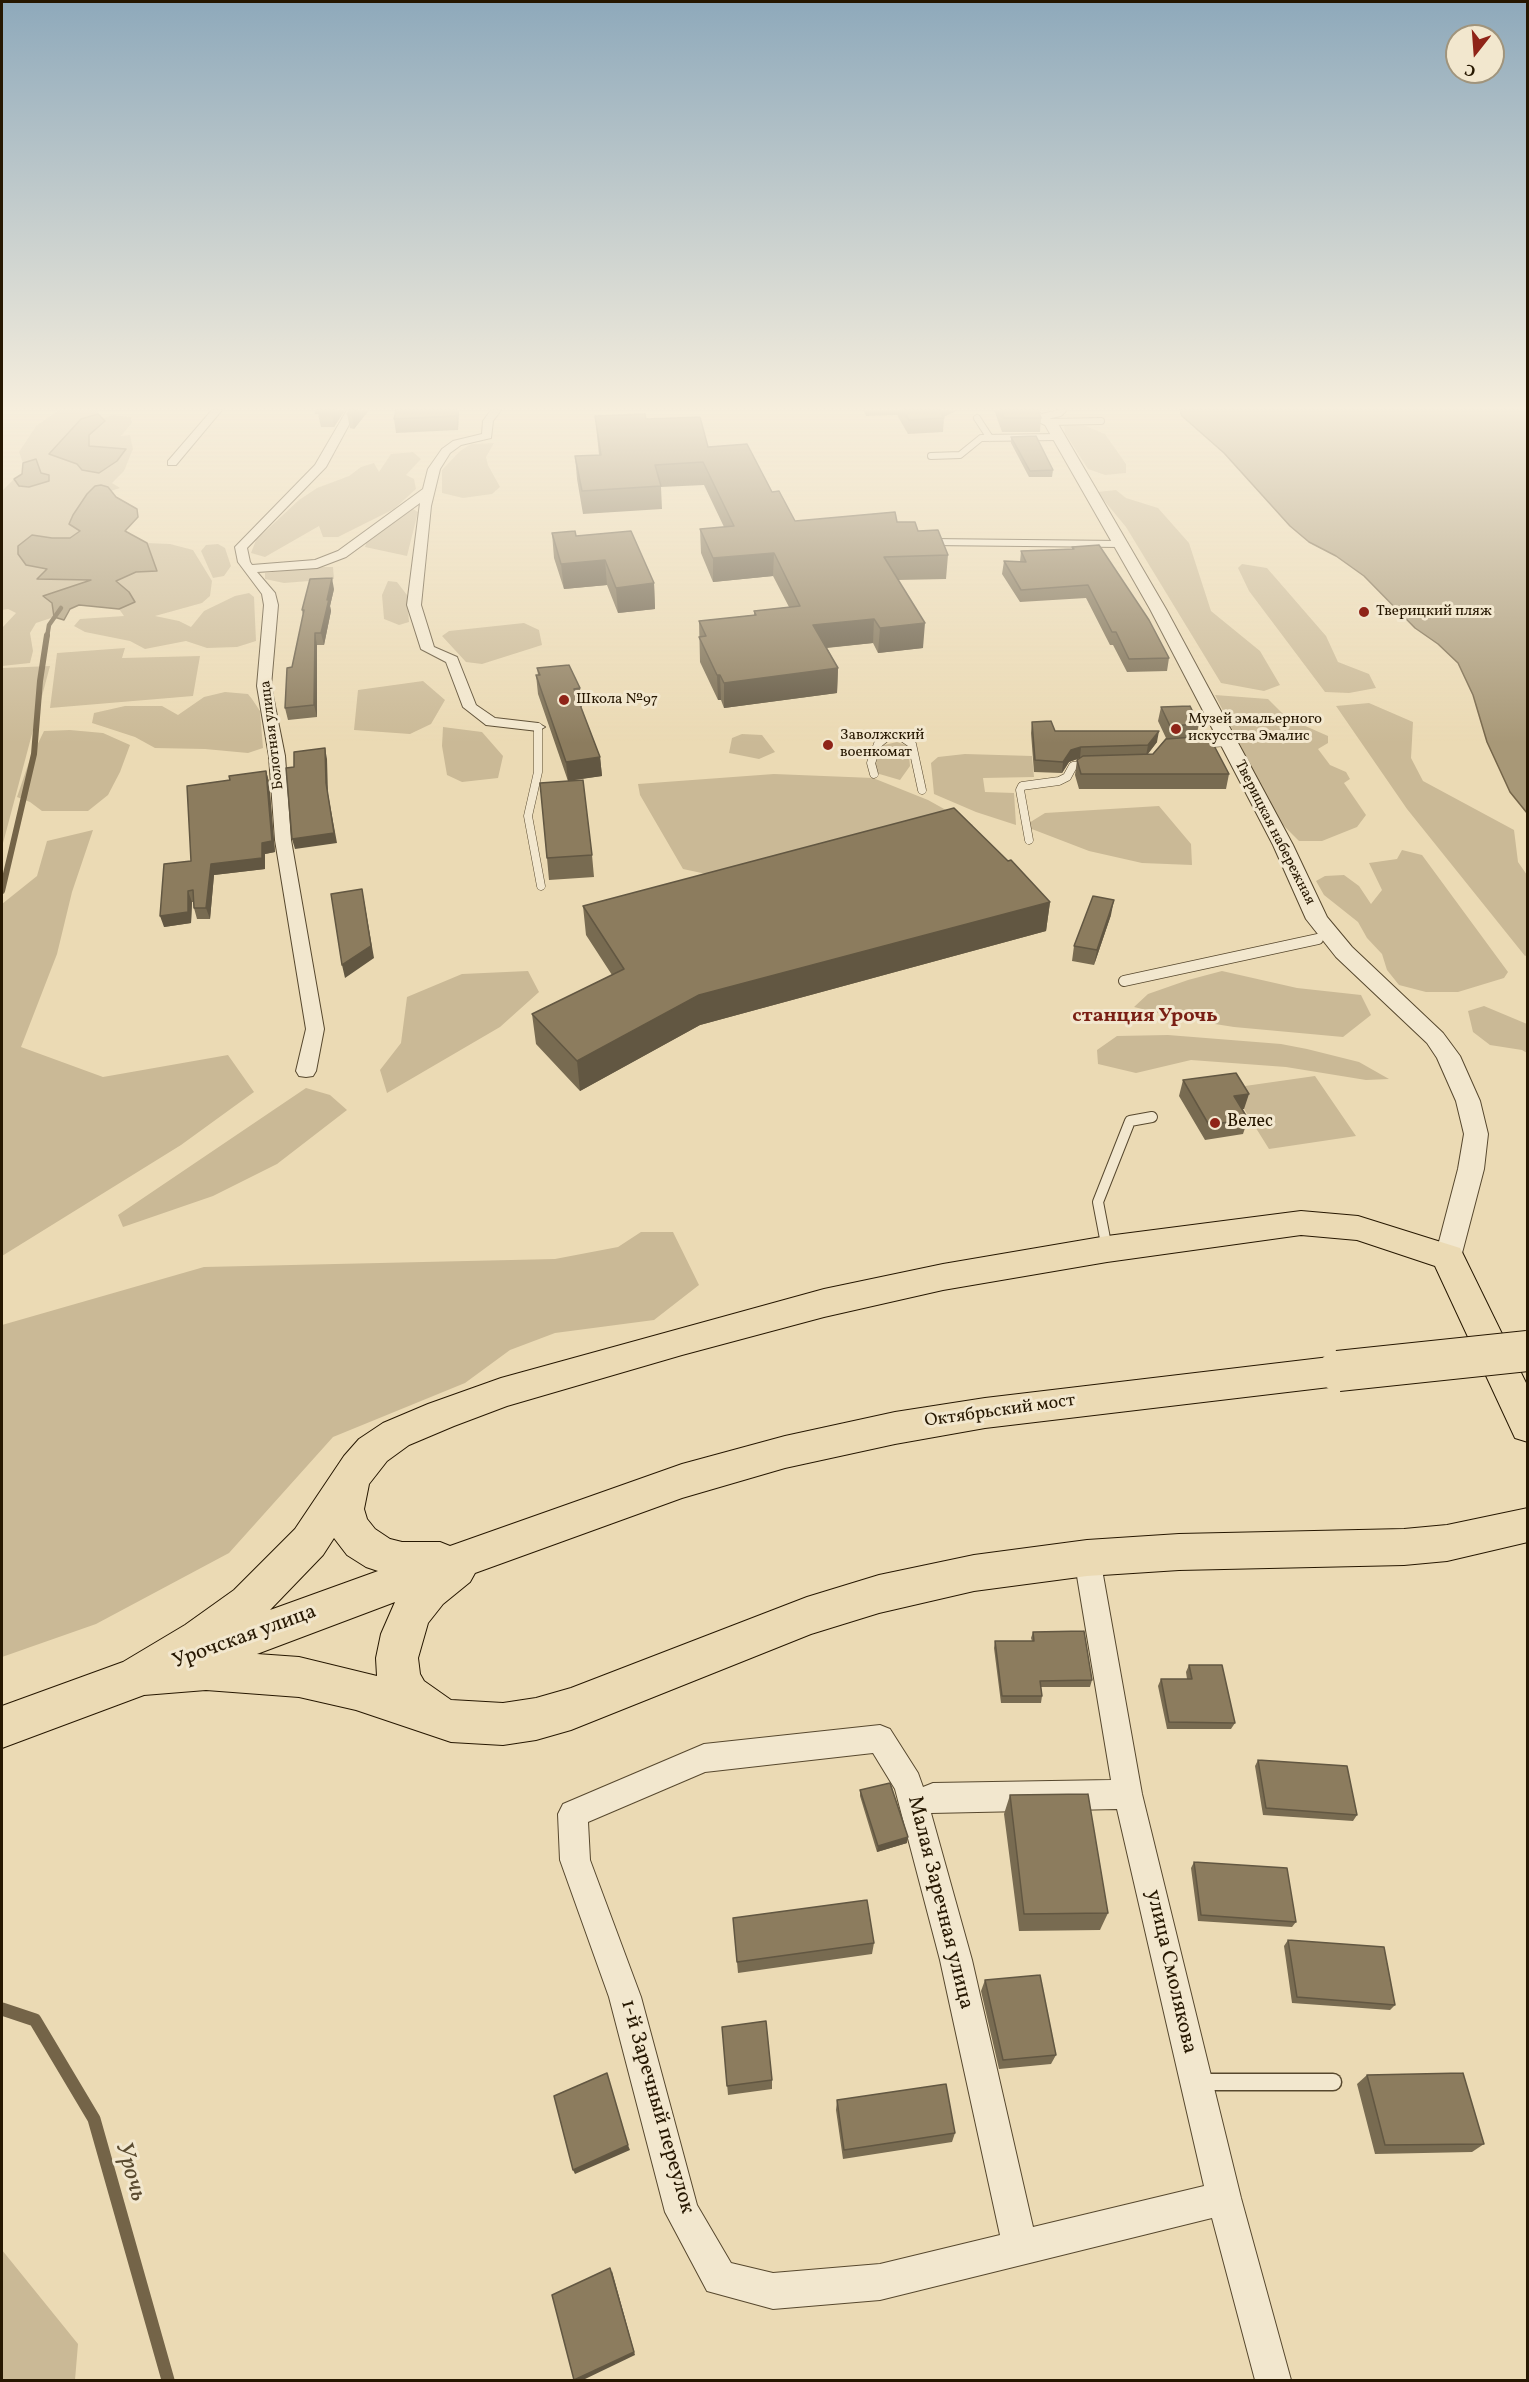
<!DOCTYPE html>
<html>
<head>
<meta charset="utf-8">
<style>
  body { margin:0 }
  #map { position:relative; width:1529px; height:2382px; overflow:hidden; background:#ebdab4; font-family:Vollkorn,serif }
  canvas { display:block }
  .frame { position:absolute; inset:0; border:3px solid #261701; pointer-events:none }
  .north { position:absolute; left:1445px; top:24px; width:60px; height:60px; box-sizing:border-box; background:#f2e7ce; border:2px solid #a0947c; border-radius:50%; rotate:197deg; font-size:16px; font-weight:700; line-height:24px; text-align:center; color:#261701 }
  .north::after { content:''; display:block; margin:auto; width:21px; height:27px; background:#8f2418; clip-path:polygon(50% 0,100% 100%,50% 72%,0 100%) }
</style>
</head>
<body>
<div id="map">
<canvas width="1529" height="2382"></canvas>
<div class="frame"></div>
<div class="north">С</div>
</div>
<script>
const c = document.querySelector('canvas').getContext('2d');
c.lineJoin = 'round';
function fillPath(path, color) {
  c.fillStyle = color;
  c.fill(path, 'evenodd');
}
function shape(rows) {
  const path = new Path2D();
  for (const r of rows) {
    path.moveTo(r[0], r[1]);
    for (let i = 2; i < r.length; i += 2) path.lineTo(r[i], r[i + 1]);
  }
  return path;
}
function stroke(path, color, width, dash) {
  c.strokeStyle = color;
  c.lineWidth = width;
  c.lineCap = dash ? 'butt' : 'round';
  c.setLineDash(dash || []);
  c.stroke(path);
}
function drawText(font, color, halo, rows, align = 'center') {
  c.font = font + ' Vollkorn,serif';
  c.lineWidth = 6;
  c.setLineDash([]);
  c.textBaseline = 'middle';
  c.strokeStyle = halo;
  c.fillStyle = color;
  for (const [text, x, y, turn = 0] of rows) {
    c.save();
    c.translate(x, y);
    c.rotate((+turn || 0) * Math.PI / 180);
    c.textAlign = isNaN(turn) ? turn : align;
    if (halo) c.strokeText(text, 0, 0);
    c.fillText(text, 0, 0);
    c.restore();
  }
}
fillPath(shape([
  [59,410,97,410,98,414,81,419,49,454,125,449,89,446,89,435,105,421,103,418,113,415,131,417,132,423,121,436,130,435,133,449,124,471,112,483,120,488,111,491,108,487,101,485,95,487,73,515,81,530,70,538,52,538,33,535,47,569,38,579,92,580,44,596,52,603,54,617,36,623,30,633,33,651,30,663,2,666,2,628,16,613,8,609,2,610,2,491,14,479,19,486,29,487,41,473,36,459,23,463,19,452,36,426],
  [1064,426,1086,426,1105,434,1126,464,1126,473,1105,475,1088,469,1065,433],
  [494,443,486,457,488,465,500,487,492,494,463,498,442,493,442,470,460,451,471,444],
  [413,452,421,459,406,475,414,479,416,489,394,509,338,537,323,537,319,526,265,557,251,553,256,540,299,500,317,488,349,476,361,467,374,463,379,472,391,454],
  [1116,490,1126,498,1158,508,1189,543,1211,611,1260,651,1280,685,1264,691,1221,683,1126,527,1097,492],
  [413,509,418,512,407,556,365,547,367,540,405,511],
  [147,543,170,544,193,550,212,581,210,596,202,603,155,616,179,621,191,627,204,611,235,596,249,593,254,597,256,641,237,647,207,648,186,641,145,649,130,641,85,632,74,626,80,619,124,616,119,609,134,602,129,592,116,581,136,572,157,571],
  [218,544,225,548,231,566,224,576,213,578,201,551,206,545],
  [1242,564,1267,568,1326,636,1338,662,1369,674,1376,688,1349,693,1325,692,1249,591,1238,568],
  [314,567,333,567,334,579,284,583,265,579,265,573],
  [388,581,397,582,407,595,409,622,399,625,384,619,382,595],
  [524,623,539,630,542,645,482,664,466,662,442,636,449,631],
  [125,648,122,658,200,656,193,696,50,708,57,653],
  [50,666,2,847,2,668],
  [423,681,445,700,431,724,410,734,354,730,358,690],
  [225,692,248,694,252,699,260,711,263,748,248,753,205,749,155,748,135,737,92,723,94,713,125,706,162,706,178,715,204,697],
  [1215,695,1268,699,1287,718,1328,736,1328,743,1318,749,1330,765,1346,772,1350,779,1344,783,1366,815,1357,827,1322,841,1299,841,1279,821],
  [1369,703,1413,722,1411,758,1423,781,1514,830,1518,862,1527,875,1527,955,1525,956,1407,809,1336,706],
  [443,727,482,732,503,756,498,778,462,782,447,775,442,746],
  [70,730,103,733,130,745,120,772,108,795,88,811,42,811,30,802,17,797,29,762,44,731],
  [742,734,762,735,775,752,759,759,729,753,732,738],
  [897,742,908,746,910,766,900,780,876,773,873,761,880,746],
  [965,754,1032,756,1034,777,983,778,985,792,1014,793,1016,825,976,812,934,794,931,763,938,757],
  [774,774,873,778,928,800,973,825,933,832,725,878,683,869,640,795,638,784],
  [1159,806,1191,844,1192,865,1142,863,1089,851,1024,826,1045,813],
  [93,830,72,892,57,954,21,1047,103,1077,228,1055,254,1092,181,1145,2,1256,2,904,37,876,47,841],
  [1402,850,1422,855,1508,972,1504,978,1458,992,1426,992,1399,985,1387,970,1382,954,1367,938,1358,922,1324,895,1316,881,1325,876,1344,875,1359,886,1371,904,1382,890,1369,863,1397,859],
  [528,971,539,992,500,1027,387,1093,380,1070,401,1043,407,997,462,974],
  [1222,971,1297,988,1361,995,1371,1015,1343,1037,1234,1027,1183,1019,1134,1007,1148,994,1188,980],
  [1484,1006,1527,1024,1527,1053,1522,1050,1490,1045,1473,1032,1468,1011],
  [1168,1035,1281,1044,1307,1049,1359,1062,1389,1079,1366,1080,1286,1067,1191,1060,1136,1073,1098,1064,1097,1050,1117,1036],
  [1315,1076,1356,1136,1269,1149,1231,1088],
  [306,1088,330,1095,347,1110,277,1164,213,1196,123,1227,118,1215],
  [641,1232,673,1232,699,1285,654,1320,555,1333,510,1350,465,1383,333,1437,229,1553,96,1624,2,1657,2,1325,204,1267,555,1259,618,1247],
  [2,2250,78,2344,75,2380,2,2380]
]), '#cab996');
const water = shape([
  [1180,410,1527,410,1527,813,1510,792,1487,742,1473,695,1458,663,1438,644,1415,628,1364,576,1336,556,1309,542,1290,526,1224,453,1182,416,1180,410],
  [98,414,105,421,89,435,89,446,126,449,117,461,99,473,82,470,77,464,49,454,81,419,98,414],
  [36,459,41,473,49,475,49,481,29,487,19,486,14,479,22,474,23,463,36,459],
  [101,485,108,487,116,497,137,509,138,517,125,531,147,543,157,571,136,572,116,581,129,592,135,602,119,609,79,605,70,609,64,620,54,617,52,603,43,596,91,580,37,579,47,569,26,565,18,554,18,546,32,535,52,538,70,538,80,531,69,524,73,515,87,494,95,486,101,485]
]);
fillPath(water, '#a89877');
stroke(water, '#746448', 1.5);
stroke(shape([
  [47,637,49,625,61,608]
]), '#746448', 4.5);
stroke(shape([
  [2,891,34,754,40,681,47,635]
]), '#746448', 6);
stroke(shape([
  [2,2009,35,2020,94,2119,168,2380]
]), '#746448', 13);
const serviceFar3 = shape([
  [1042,417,1060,413,1063,410],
  [977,418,990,438],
  [1050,422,1101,421],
  [931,456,960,455,981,438,1058,437],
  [930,542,1120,544]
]);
const serviceFar2 = shape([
  [538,727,538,772,528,816,541,886],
  [1199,744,1228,742],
  [874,774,871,763,878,744,889,735,899,735,912,744,922,790],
  [1029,840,1020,790,1022,786,1059,781,1067,777,1073,766,1089,764]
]);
const serviceFar1 = shape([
  [1124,981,1318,939],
  [1107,1249,1098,1202,1130,1121,1152,1117]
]);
const service = shape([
  [1199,2082,1333,2082]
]);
const minor = shape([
  [212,410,222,410,176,465,168,465,168,461,212,410],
  [347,410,357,410,326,467,247,548,250,562,252,565,315,560,338,551,423,489,428,469,442,449,453,441,482,434,483,421,491,410,501,410,493,421,491,438,461,445,450,453,440,469,431,506,421,605,434,647,457,657,476,705,495,718,538,723,545,727,538,731,486,725,463,707,446,662,421,649,407,605,420,503,346,557,317,568,257,572,275,593,278,605,271,686,285,756,291,840,324,1029,316,1071,313,1076,306,1077,299,1076,296,1071,306,1029,275,840,269,756,257,686,264,605,262,594,238,562,235,547,315,465,347,410],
  [1087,1547,1096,1550,1100,1558,1142,1794,1241,2198,1291,2380,1255,2380,1212,2218,880,2300,773,2309,707,2291,665,2212,609,1997,560,1860,558,1814,563,1804,704,1744,880,1725,890,1729,918,1773,923,1787,933,1783,1111,1780,1074,1558,1078,1550,1087,1547],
  [873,1753,895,1789,940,1960,1000,2235,880,2264,773,2273,731,2263,697,2205,641,1997,590,1860,588,1822,705,1772,873,1753],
  [1117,1809,1204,2186,1033,2227,972,1960,931,1813,1117,1809]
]);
const tertiary = shape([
  [1018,410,1034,410,1057,422,1166,609,1293,845,1327,917,1352,947,1443,1033,1460,1056,1480,1101,1488,1134,1484,1169,1461,1257,1457,1264,1448,1267,1439,1264,1435,1257,1458,1169,1464,1134,1456,1101,1437,1058,1427,1043,1336,957,1306,919,1273,845,1150,609,1045,425,1019,413,1018,410]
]);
const primary = shape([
  [1301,1211,1358,1216,1460,1248,1528,1387,1528,1442,1515,1438,1435,1266,1357,1240,1301,1235,1107,1262,943,1290,824,1317,682,1355,507,1406,454,1426,409,1445,387,1461,369,1484,364,1509,367,1519,375,1529,390,1539,402,1542,440,1542,450,1546,682,1464,785,1436,895,1412,985,1398,1338,1356,1351,1361,1356,1371,1351,1381,1338,1386,985,1428,895,1444,785,1468,682,1498,475,1573,470,1582,443,1604,428,1623,418,1658,420,1674,424,1681,451,1700,503,1703,536,1698,571,1688,807,1597,879,1575,974,1555,1087,1540,1179,1534,1404,1529,1447,1525,1528,1508,1528,1542,1447,1561,1404,1565,1179,1570,1087,1576,974,1591,879,1613,811,1634,571,1730,536,1740,503,1745,451,1742,356,1710,299,1697,206,1690,144,1695,2,1748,2,1706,123,1662,185,1625,234,1590,295,1529,344,1456,359,1439,383,1423,428,1404,501,1378,824,1289,943,1264,1107,1236,1301,1211],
  [334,1538,347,1555,366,1567,378,1571,270,1610,323,1555,334,1538],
  [395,1602,381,1634,376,1658,377,1676,299,1657,257,1654,395,1602]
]);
stroke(serviceFar3, '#57482e', 8);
stroke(serviceFar2, '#57482e', 9);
stroke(serviceFar1, '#57482e', 12);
stroke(service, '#57482e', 19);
stroke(minor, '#57482e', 2);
stroke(tertiary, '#57482e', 2);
stroke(primary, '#261701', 2);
stroke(serviceFar3, '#f2e7ce', 6);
stroke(serviceFar2, '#f2e7ce', 8);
stroke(serviceFar1, '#f2e7ce', 10);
stroke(service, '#f2e7ce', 16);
fillPath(minor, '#f2e7ce');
fillPath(tertiary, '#f2e7ce');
fillPath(primary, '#ebdab4');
const primaryBridge = shape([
  [1338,1371,1528,1351]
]);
stroke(primaryBridge, '#261701', 42, []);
stroke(primaryBridge, '#ebdab4', 40);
fillPath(shape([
  [314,410,345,410,334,427,321,427,318,414,315,414],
  [350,410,369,410,354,429,350,428,347,414],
  [459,410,458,430,396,433,394,419],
  [863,410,958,410,943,417,944,418,943,432,908,434,897,415,866,416],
  [994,410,1038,410,1041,418,1040,432,1002,432],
  [595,416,646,419,708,447,772,492,795,521,897,522,918,531,948,555,946,579,898,580,923,648,878,653,873,643,827,648,838,668,837,693,724,708,721,700,718,700,700,662,699,621,754,615,754,611,789,607,773,576,713,582,701,553,700,529,724,527,704,485,661,487,662,509,583,514,577,479,575,456,599,455],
  [1011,437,1053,470,1052,477,1029,477,1011,443],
  [552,533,576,536,654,583,655,609,618,613,607,585,564,589,554,558],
  [1072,547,1169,658,1167,671,1127,672,1113,645,1110,645,1086,598,1020,602,1002,574,1004,561,1020,562,1021,551,1072,549],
  [334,589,330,606,331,611,324,645,317,645,317,717,288,720,285,708,292,667,303,615,302,610],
  [537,668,580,688,582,707,581,707,600,757,602,776,572,780,592,855,594,877,549,880,547,858,568,781,538,694,536,675,538,675],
  [1161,707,1199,724,1196,737,1229,774,1226,789,1079,789,1075,775,1077,760,1080,758,1069,762,1062,773,1034,772,1031,733,1032,722,1055,731,1157,742,1148,754,1153,754,1166,738,1158,721],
  [266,771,269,782,275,852,265,854,265,869,214,875,210,919,197,919,194,908,194,902,192,902,191,923,164,927,191,861,230,780],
  [1050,902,1046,931,700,1025,580,1091,536,1044,532,1014,612,975,586,935,583,906],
  [1111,915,1094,965,1072,961,1074,946],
  [1183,1080,1244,1109,1242,1109,1248,1119,1243,1134,1205,1140,1179,1096],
  [1033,1632,1092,1680,1090,1687,1041,1687,1042,1696,1041,1703,1001,1703,994,1648,995,1641,1032,1641,1031,1638],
  [1189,1665,1235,1723,1231,1729,1167,1729,1158,1686,1161,1679,1187,1679,1186,1672],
  [1258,1760,1357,1815,1353,1821,1263,1815,1255,1766],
  [860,1790,907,1843,877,1852,860,1796],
  [1010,1795,1108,1913,1100,1930,1019,1931,1004,1814],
  [1194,1862,1296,1922,1292,1927,1198,1921,1191,1868],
  [733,1918,874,1943,872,1954,738,1973],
  [1288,1940,1395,2005,1390,2010,1292,2003,1284,1946],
  [985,1980,1056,2055,1051,2064,999,2069,981,1991],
  [722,2027,772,2080,772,2089,728,2095],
  [1367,2075,1484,2144,1472,2152,1375,2154,1357,2084],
  [837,2100,955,2133,952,2142,843,2159,836,2110]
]), '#786b51');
fillPath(shape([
  [334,410,345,410,334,427,332,413],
  [355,410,369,410,354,429,352,415],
  [456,410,459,410,458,430,456,416],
  [937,410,958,410,939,419],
  [774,553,773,576,713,582,713,558],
  [605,560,607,585,564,589,561,564],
  [332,578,334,589,330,606,331,611,324,645,321,633,327,600],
  [654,583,655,609,618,613,616,588],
  [874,619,873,643,813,649,813,625],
  [925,623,923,648,878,653,880,628],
  [315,633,317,645,317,717,314,705],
  [838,668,837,693,724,708,724,683],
  [717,675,720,675,721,700,718,700],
  [1159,731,1157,742,1146,756,1148,745],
  [1081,747,1080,758,1069,762,1062,773,1063,762,1071,750],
  [325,748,327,759,328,794,337,843,295,849,292,839,326,783],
  [600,757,602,776,568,781,566,762],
  [266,771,269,782,275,852,265,854,265,869,214,875,210,919,206,908,211,864,262,843],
  [362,889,374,958,345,978,342,965],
  [188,891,192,902,191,923,164,927,160,916],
  [1114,900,1111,915,1094,965,1097,950],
  [1050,902,1046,931,700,1025,580,1091,577,1061,699,995],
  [1249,1094,1244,1109,1229,1111,1234,1096],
  [908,1837,907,1843,877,1852,878,1846],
  [628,2145,630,2150,575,2174,573,2170],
  [612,2271,635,2355,583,2380,575,2380]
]), '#625742');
const building = shape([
  [318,410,334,410,332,413,318,413,318,410],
  [350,410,355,410,352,415,347,414,350,410],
  [396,410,456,410,456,416,394,419,396,410],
  [903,410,939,410,944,418,909,420,903,410],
  [1001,410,1038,410,1041,418,1004,418,1001,410],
  [645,414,646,419,700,417,708,447,747,444,772,492,779,491,795,521,895,512,897,522,915,522,918,531,938,530,948,555,884,557,925,623,880,628,874,619,813,625,838,668,724,683,720,675,717,675,699,637,706,636,699,621,756,615,754,611,800,606,774,553,713,558,700,529,734,526,703,462,655,465,661,486,582,491,575,456,601,455,595,416,645,414],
  [1036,436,1053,470,1030,471,1011,437,1036,436],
  [575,531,576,536,631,531,654,583,616,588,605,560,561,564,552,533,575,531],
  [1099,545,1149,620,1169,658,1129,659,1116,632,1112,632,1088,585,1021,590,1004,561,1026,562,1021,551,1074,549,1072,547,1099,545],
  [332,578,327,600,329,599,321,633,315,633,314,705,285,708,287,668,292,667,304,610,302,610,310,579,332,578],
  [569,665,580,688,574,689,600,757,566,762,536,675,540,675,537,668,569,665],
  [1190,706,1199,724,1170,726,1161,707,1190,706],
  [1051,721,1055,731,1159,731,1148,745,1081,747,1071,750,1063,762,1035,760,1032,722,1051,721],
  [1209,736,1229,774,1081,774,1077,760,1083,756,1153,754,1166,739,1209,736],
  [325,748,326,783,334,833,292,839,286,768,294,767,294,752,325,748],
  [266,771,272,841,262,843,262,858,211,864,206,908,194,908,193,890,188,891,188,912,160,916,164,864,191,861,187,786,230,780,229,776,266,771],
  [583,780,592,855,547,858,540,783,583,780],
  [954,808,1008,861,1011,860,1050,902,699,995,577,1061,532,1014,624,969,583,906,954,808],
  [362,889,371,946,342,965,331,894,362,889],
  [1093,896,1114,900,1097,950,1074,946,1093,896],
  [1236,1073,1249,1094,1234,1096,1248,1119,1209,1125,1183,1080,1236,1073],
  [1084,1631,1092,1680,1040,1681,1042,1696,1002,1696,995,1641,1034,1641,1033,1632,1084,1631],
  [1189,1665,1222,1665,1235,1723,1169,1722,1161,1679,1192,1679,1189,1665],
  [1258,1760,1347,1766,1357,1815,1266,1808,1258,1760],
  [890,1783,908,1837,878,1846,860,1790,890,1783],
  [1088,1794,1108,1913,1024,1914,1010,1795,1088,1794],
  [1194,1862,1287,1868,1296,1922,1201,1915,1194,1862],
  [867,1900,874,1943,737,1962,733,1918,867,1900],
  [1288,1940,1384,1947,1395,2005,1297,1997,1288,1940],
  [1040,1975,1056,2055,1003,2060,985,1980,1040,1975],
  [766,2021,772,2080,727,2086,722,2027,766,2021],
  [607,2073,628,2145,573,2170,554,2096,607,2073],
  [1463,2073,1484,2144,1385,2145,1367,2075,1463,2073],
  [946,2084,955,2133,844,2150,837,2100,946,2084],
  [610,2268,634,2352,574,2380,552,2295,610,2268]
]);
fillPath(building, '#8c7c5e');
stroke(building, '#625742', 1.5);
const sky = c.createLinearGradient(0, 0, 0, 743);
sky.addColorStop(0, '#8ea9bb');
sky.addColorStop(0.55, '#f6eedd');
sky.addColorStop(1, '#f6eedd00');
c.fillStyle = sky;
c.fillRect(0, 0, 1529, 743);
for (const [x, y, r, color] of [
  [1364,612,6,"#8f2418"],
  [564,700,6,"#8f2418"],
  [1176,729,6,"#8f2418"],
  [828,745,6,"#8f2418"],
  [1215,1123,6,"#8f2418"]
]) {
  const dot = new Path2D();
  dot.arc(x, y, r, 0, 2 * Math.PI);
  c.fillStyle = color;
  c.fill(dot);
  stroke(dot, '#f2e7ce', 2);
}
drawText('15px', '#261701', '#f2e7ce', [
  ["Тверицкий пляж",1376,612],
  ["Школа №97",576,700],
  ["Музей эмальерного",1188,720],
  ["искусства Эмалис",1188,737],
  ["Заволжский",840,736],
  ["военкомат",840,753]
], 'left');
drawText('15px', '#261701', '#f2e7ce', [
  ["Болотная улица",273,735,-97],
  ["Тверицкая набережная",1274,833,63]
]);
drawText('18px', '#261701', '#f2e7ce', [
  ["Велес",1227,1123]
], 'left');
drawText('18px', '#261701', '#f2e7ce', [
  ["Октябрьский мост",1000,1412,-8]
]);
drawText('bold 20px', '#7a1f14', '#f2e7ce', [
  ["станция Урочь",1145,1017]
]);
drawText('21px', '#261701', '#f2e7ce', [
  ["Урочская улица",245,1638,-20],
  ["Малая Заречная улица",939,1903,76],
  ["улица Смолякова",1170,1972,77],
  ["1-й Заречный переулок",656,2107,74]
]);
drawText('italic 24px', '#5a4b30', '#f2e7ce', [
  ["Урочь",129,2172,74]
]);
</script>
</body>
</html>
